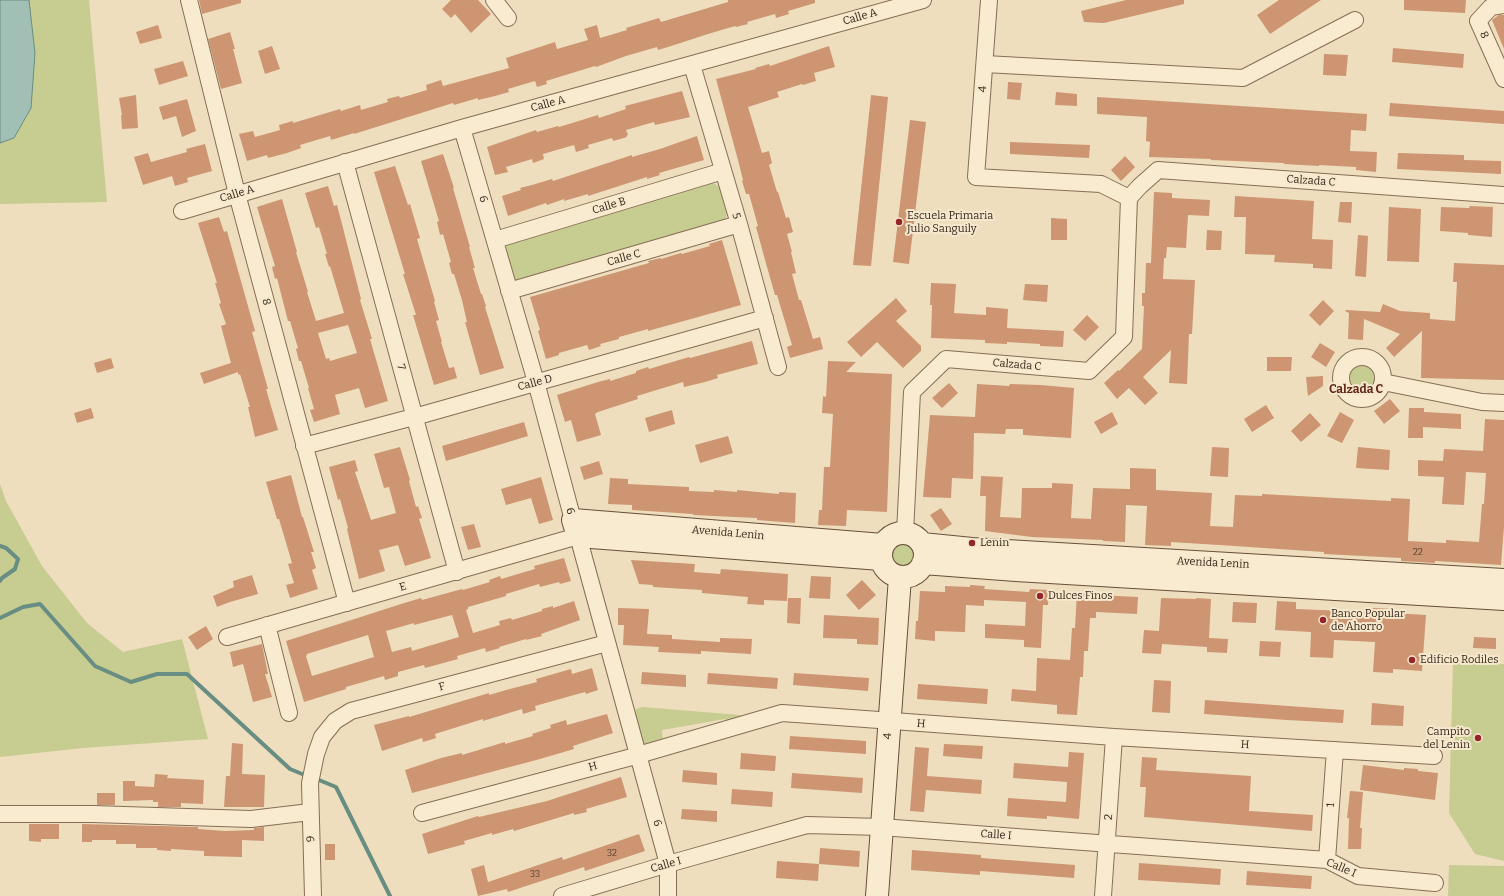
<!DOCTYPE html>
<html>
<head>
<meta charset="utf-8">
<style>
  body { margin:0 }
  canvas { display:block; background:#eedebd }
</style>
</head>
<body>
<canvas width="1504" height="896"></canvas>
<script>
const c = document.querySelector('canvas').getContext('2d');
c.lineJoin = 'round';
function fillPath(path, color) {
  c.fillStyle = color;
  c.fill(path, 'evenodd');
}
function shape(rows) {
  const path = new Path2D();
  for (const r of rows) {
    if (r.length === 3) {
      path.moveTo(r[0] + r[2], r[1]);
      path.arc(r[0], r[1], r[2], 0, 2 * Math.PI);
      continue;
    }
    path.moveTo(r[0], r[1]);
    for (let i = 2; i < r.length; i += 2) path.lineTo(r[i], r[i + 1]);
  }
  return path;
}
function stroke(path, color, width, dash) {
  c.strokeStyle = color;
  c.lineWidth = width;
  c.lineCap = dash ? 'butt' : 'round';
  c.setLineDash(dash || []);
  c.stroke(path);
}
function drawText(font, color, halo, rows, align = 'center') {
  c.font = font + ' Bitter,serif';
  c.lineWidth = 4;
  c.setLineDash([]);
  c.textBaseline = 'middle';
  c.strokeStyle = halo;
  c.fillStyle = color;
  for (const [text, x, y, turn = 0] of rows) {
    c.save();
    c.translate(x, y);
    c.rotate((+turn || 0) * Math.PI / 180);
    c.textAlign = isNaN(turn) ? turn : align;
    if (halo) c.strokeText(text, 0, 0);
    c.fillText(text, 0, 0);
    c.restore();
  }
}
fillPath(shape([
  [0,0,89,0,107,202,0,204],
  [705,183,713,183,717,185,720,188,727,213,725,221,516,282,514,280,506,249,506,244],
  [1362,375,14],
  [0,484,6,501,42,566,87,623,123,652,182,639,208,739,83,748,0,757],
  [903,537,913,540,919,549,916,565,907,571,896,569,888,561,892,540],
  [1453,663,1504,664,1504,861,1475,854,1449,813],
  [642,707,740,715,743,717,730,725,725,719,662,730,663,742,647,748,642,744,633,713,636,709],
  [1449,865,1504,866,1504,896,1448,896]
]), '#c7cc91');
const water = shape([
  [0,0,29,0,35,53,31,108,14,138,0,143,0,0]
]);
fillPath(water, '#a1bfb5');
stroke(water, '#688d82', 1);
stroke(shape([
  [0,546,6,548,18,559,15,569,2,578,0,581],
  [0,618,23,607,40,604,95,666,131,682,157,674,187,674,290,769,307,776],
  [314,778,336,787,390,896]
]), '#688d82', 4);
fillPath(shape([
  [199,0,241,0,241,3,202,14],
  [451,0,478,0,491,14,471,33,455,14,451,18,442,9],
  [728,0,815,0,815,3,788,11,789,14,776,18,775,14,747,22,748,24,736,27,735,26,708,34,668,47,658,50,657,47,626,56,596,67,595,66,546,81,547,84,537,87,535,81,508,89,509,92,495,96,478,100,478,98,454,105,453,103,354,134,354,133,331,140,330,136,300,145,301,148,287,153,268,158,267,155,247,161,239,134,253,131,255,137,280,130,279,125,293,121,293,123,340,109,341,111,360,105,361,110,388,102,387,99,399,96,400,98,427,90,426,85,441,80,443,86,509,68,506,58,555,42,557,49,588,40,584,29,597,25,600,38,627,30,626,28,659,18,661,22,728,2],
  [1126,0,1184,0,1184,4,1104,23,1084,22,1081,11],
  [1279,0,1321,0,1270,34,1257,15],
  [1404,0,1466,0,1465,13,1404,10],
  [1499,15,1504,15,1504,49,1492,20],
  [158,25,162,38,140,44,136,32],
  [230,32,235,49,233,49,242,83,221,89,208,39],
  [272,46,280,69,265,74,258,51],
  [829,46,835,67,814,73,816,81,803,85,802,84,777,92,779,97,748,107,762,153,769,151,772,163,769,165,777,192,778,192,786,218,789,217,793,232,787,234,792,252,791,252,796,273,792,274,799,300,801,300,813,339,820,337,823,349,790,358,787,347,792,345,777,295,775,295,767,267,756,227,758,226,749,194,746,194,742,181,743,180,738,160,716,79,756,69,755,68,769,64,770,66],
  [1393,48,1464,54,1463,68,1392,62],
  [1324,54,1348,55,1346,76,1323,75],
  [183,61,188,76,159,85,154,69],
  [1008,82,1022,83,1020,100,1007,99],
  [682,91,690,117,655,125,654,122,626,130,628,135,626,136,627,137,613,141,612,138,588,145,589,148,576,152,574,145,543,154,544,159,533,163,532,159,506,167,508,172,495,175,487,147,536,130,537,132,558,126,559,127,598,115,599,118,626,109,625,106],
  [1056,92,1077,94,1077,106,1055,105],
  [136,95,138,128,122,129,121,115,122,115,119,98],
  [871,95,888,97,871,266,853,265],
  [1097,97,1367,114,1366,131,1351,130,1350,151,1377,152,1376,172,1356,170,1356,167,1319,165,1319,166,1284,164,1284,163,1211,160,1211,159,1149,157,1150,142,1146,141,1147,117,1097,114],
  [187,99,196,131,182,137,176,116,163,120,159,107],
  [1390,103,1504,111,1504,124,1389,116],
  [910,120,926,122,909,264,893,262],
  [697,136,704,160,659,173,660,175,647,179,647,177,588,196,588,194,564,201,564,199,547,205,546,203,508,216,502,196,521,190,520,188,532,185,552,179,553,181,632,155,632,157,660,149],
  [1010,142,1090,145,1089,158,1010,154],
  [205,144,212,171,187,178,188,182,175,186,172,176,143,185,134,157,148,153,151,162,187,152,186,149],
  [1398,153,1464,155,1464,160,1501,161,1501,174,1397,169],
  [443,154,454,188,453,188,470,247,469,247,475,268,473,268,481,294,482,294,486,306,485,307,504,368,480,375,465,322,467,322,462,300,454,274,452,274,449,263,451,262,443,234,440,235,437,222,439,221,421,161],
  [1125,156,1135,167,1121,181,1111,170],
  [395,166,408,205,410,204,420,238,417,239,435,301,434,302,439,320,436,321,442,342,441,342,449,368,454,367,457,378,434,385,413,315,416,315,403,274,405,274,374,172],
  [328,186,334,206,337,205,341,220,361,299,360,300,372,339,370,339,388,401,365,408,359,388,335,395,340,414,314,422,310,410,314,409,308,388,309,388,301,361,299,361,296,349,298,348,290,321,288,321,277,278,275,279,272,267,275,266,257,207,282,199,297,252,296,252,308,292,307,292,316,321,344,313,330,266,329,267,325,254,327,254,319,227,316,228,305,193],
  [348,325,357,353,330,361,329,358,326,359,318,333],
  [1154,192,1172,193,1172,198,1210,200,1209,216,1188,215,1186,248,1167,247,1166,258,1164,258,1163,279,1195,280,1192,334,1189,334,1187,384,1169,383,1171,350,1143,377,1158,393,1145,405,1129,388,1117,399,1104,383,1118,370,1119,371,1142,349,1144,306,1142,306,1142,293,1145,293,1146,263,1151,263],
  [1235,196,1314,201,1312,239,1333,240,1332,269,1313,268,1313,264,1274,262,1275,255,1245,254,1246,217,1234,217],
  [1340,202,1352,202,1351,223,1338,222],
  [1470,206,1493,207,1492,237,1468,235,1468,233,1440,231,1441,207,1469,208],
  [1389,207,1421,209,1419,262,1387,261],
  [219,217,224,232,227,231,237,267,255,331,252,332,268,389,266,389,278,430,255,437,248,407,250,407,240,374,238,375,238,372,204,384,200,373,231,363,221,326,226,324,219,304,221,303,215,283,217,283,198,223],
  [1051,218,1067,219,1067,240,1051,240],
  [1207,230,1222,231,1221,250,1206,250],
  [1358,235,1368,236,1366,277,1355,276],
  [722,240,741,305,648,331,648,329,619,337,619,339,600,344,601,346,589,350,587,345,559,353,559,355,546,359,538,331,540,330,530,297,649,263,648,261,661,258,661,259,681,253,682,254,710,246,709,244],
  [1454,263,1504,265,1504,380,1421,378,1422,331,1394,357,1386,348,1400,334,1364,319,1363,340,1348,339,1349,313,1345,311,1346,310,1380,312,1383,304,1400,311,1430,313,1430,319,1455,321,1457,282,1453,282],
  [931,283,956,284,954,313,986,315,986,307,1008,309,1007,328,1064,331,1063,347,1040,346,1040,344,1007,342,1007,344,985,343,985,340,931,338,932,305,930,305],
  [1025,284,1048,285,1047,302,1023,300],
  [896,298,907,311,896,321,921,346,921,351,903,368,877,342,861,357,847,342],
  [1323,300,1334,311,1320,326,1309,315],
  [1087,315,1099,327,1085,341,1073,330],
  [752,341,758,364,717,375,718,378,705,382,684,387,683,382,637,396,638,399,598,412,595,414,601,435,577,442,571,420,565,422,557,395,598,382,610,379,610,381,636,373,636,371,648,367,649,369,689,357,690,358],
  [1320,343,1335,352,1326,367,1311,357],
  [1267,357,1292,357,1291,371,1267,371],
  [111,358,114,368,97,373,94,363],
  [828,361,856,362,846,372,892,374,887,512,847,510,846,526,818,525,819,510,822,510,824,467,830,467,833,414,822,413,823,396,826,397],
  [1323,376,1323,386,1308,396,1306,377],
  [949,383,958,393,942,408,932,398],
  [977,384,1009,386,1010,384,1041,385,1074,388,1071,438,1023,435,1023,429,1006,429,1005,434,974,433,973,479,952,478,951,498,923,497,930,415,975,417],
  [1390,399,1400,411,1384,424,1374,411],
  [1266,405,1274,418,1252,432,1244,419],
  [91,408,94,418,77,423,74,413],
  [1409,408,1424,408,1424,412,1461,414,1461,429,1423,427,1423,438,1408,438],
  [672,410,675,424,649,432,645,418],
  [1112,412,1118,424,1101,434,1094,422],
  [1340,412,1354,420,1342,443,1327,436],
  [1310,413,1321,425,1301,442,1291,431],
  [1485,419,1504,420,1504,526,1501,565,1435,561,1435,563,1401,561,1401,558,1324,554,1324,552,1219,545,1171,542,1171,546,1145,545,1147,506,1126,505,1125,542,1103,541,1103,540,1032,537,985,531,986,496,980,496,981,476,1003,477,1000,517,1021,518,1022,488,1052,488,1052,483,1073,484,1071,518,1091,519,1093,488,1130,489,1130,468,1156,469,1156,490,1212,493,1210,526,1233,527,1235,495,1262,496,1262,494,1391,501,1391,498,1410,499,1408,541,1446,543,1446,540,1479,542,1482,504,1484,504,1486,473,1466,472,1464,505,1442,504,1444,477,1418,476,1418,460,1443,461,1444,449,1483,451],
  [524,422,528,436,446,461,442,446],
  [728,436,733,453,700,463,695,445],
  [400,447,410,480,409,481,416,507,418,506,422,518,419,519,431,558,405,566,398,545,379,550,385,571,359,579,347,529,348,528,340,499,338,500,329,467,355,460,358,471,355,472,371,520,396,513,389,487,384,488,374,454],
  [1212,447,1229,448,1228,477,1210,476],
  [1358,447,1390,450,1389,470,1356,468],
  [599,461,603,474,584,480,580,467],
  [291,475,302,517,303,517,314,552,311,552,316,568,312,570,318,589,290,598,286,585,294,583,288,564,292,563,279,519,277,519,266,482],
  [541,477,553,520,539,524,531,498,506,505,501,489],
  [610,478,628,479,628,484,689,487,689,491,714,492,714,490,737,492,737,490,779,494,779,492,796,493,795,523,757,520,757,518,693,515,693,514,632,510,632,505,608,504],
  [941,508,952,524,941,531,930,515],
  [474,524,481,547,468,550,461,527],
  [564,558,571,581,560,584,559,582,540,587,539,584,506,594,506,596,468,607,468,609,466,610,473,633,500,625,499,621,511,618,512,620,542,611,542,609,553,606,553,608,574,601,580,620,541,634,542,636,526,640,526,639,499,647,500,648,486,652,485,648,457,656,458,659,425,668,424,665,398,672,398,676,385,680,384,676,346,687,346,689,304,702,286,641,401,604,421,598,422,600,462,589,463,590,490,582,489,580,500,576,501,579,535,569,534,566],
  [452,615,459,637,412,651,411,647,392,652,386,631,414,623,414,625],
  [368,635,374,657,312,676,306,656,307,655,307,654],
  [631,560,695,564,694,572,720,574,721,569,788,574,787,601,764,600,764,605,747,604,748,597,702,593,702,590,653,587,653,585,639,584],
  [252,575,258,594,230,602,217,607,213,596,234,587,233,581],
  [811,576,831,577,830,599,809,598],
  [862,580,876,595,859,610,846,595],
  [970,585,985,586,984,589,1029,592,1030,589,1049,590,1048,605,1043,605,1041,648,1024,647,1024,640,985,638,985,624,1025,626,1026,602,984,600,984,606,966,605,965,632,935,631,935,641,915,639,916,621,918,621,920,591,945,592,945,586,970,587],
  [1077,592,1097,594,1097,595,1138,597,1137,614,1096,612,1096,618,1090,618,1088,651,1084,651,1083,677,1080,677,1077,715,1057,714,1057,705,1011,701,1012,689,1036,691,1037,658,1070,660,1072,628,1075,628],
  [788,598,801,598,800,624,787,623],
  [1161,598,1196,599,1196,598,1211,599,1209,638,1228,639,1227,653,1207,652,1207,647,1162,644,1161,654,1142,653,1144,630,1159,631],
  [1277,601,1296,602,1296,609,1372,612,1373,608,1394,609,1394,613,1426,615,1422,671,1393,669,1393,673,1373,672,1375,642,1334,640,1333,658,1310,657,1311,632,1275,630],
  [1233,602,1257,603,1256,623,1232,622],
  [618,608,649,609,647,634,672,635,672,639,720,642,720,638,752,639,751,654,701,651,701,654,658,652,659,647,623,645,624,625,618,625],
  [824,615,879,618,878,645,857,644,857,639,823,638],
  [206,626,213,639,197,650,188,637],
  [1474,637,1496,638,1496,649,1473,648],
  [1260,641,1281,642,1280,657,1259,656],
  [262,644,268,674,265,674,272,697,253,702,243,664,233,667,230,652],
  [592,668,598,690,586,694,585,692,535,706,536,710,523,714,522,709,483,721,483,719,435,734,436,738,423,742,422,738,382,751,374,725,409,716,409,717,489,693,489,695,506,690,537,682,536,679,571,669,572,674],
  [642,672,686,675,686,687,641,684],
  [708,673,778,678,777,689,707,684],
  [794,673,869,678,868,691,793,685],
  [1154,680,1171,681,1170,713,1152,712],
  [918,684,988,689,987,704,917,699],
  [1205,700,1344,710,1343,723,1287,720,1204,714],
  [1372,703,1404,706,1403,726,1371,725],
  [607,714,613,733,573,746,574,749,540,759,412,793,405,770,441,758,462,753,462,755,505,742,505,744,533,736,532,734,551,728,550,725,566,720,567,725],
  [790,736,866,741,866,754,789,749],
  [232,743,243,744,242,774,265,775,264,807,224,807,226,776,230,776],
  [944,744,983,746,982,759,943,756],
  [915,747,929,748,927,776,982,780,981,794,926,790,924,812,910,811],
  [1069,752,1084,753,1079,819,1047,816,1047,819,1007,816,1008,798,1066,802,1067,782,1013,778,1014,763,1068,767],
  [741,753,776,756,775,771,740,769],
  [1142,757,1157,758,1156,770,1251,776,1249,811,1313,815,1312,831,1144,817,1146,787,1140,787],
  [1363,765,1404,770,1404,768,1418,769,1418,771,1438,773,1435,800,1360,790],
  [683,770,717,773,717,785,682,782],
  [792,773,863,778,862,793,791,788],
  [155,774,168,775,167,778,204,780,203,804,181,803,181,807,158,807,158,802,153,802,153,800,123,801,123,781,135,781,135,786,154,787],
  [621,777,627,797,586,809,587,812,574,815,574,813,514,831,513,829,492,835,492,833,464,841,465,844,428,854,422,834,478,816,479,817,547,801],
  [732,789,773,792,772,807,731,804],
  [1350,791,1363,792,1360,828,1362,828,1361,849,1348,849,1349,818,1347,818],
  [97,793,115,793,115,805,97,805],
  [682,809,717,811,717,822,681,819],
  [29,824,59,824,59,839,41,839,41,842,29,841],
  [82,824,198,827,198,829,225,831,254,830,254,828,264,827,264,841,242,840,242,857,204,856,204,851,171,849,171,851,157,850,157,848,136,848,136,844,116,844,116,840,92,840,92,842,82,842],
  [639,834,645,851,585,871,584,867,508,892,507,889,478,896,471,869,484,865,488,882,562,857,563,860],
  [325,844,335,844,335,860,325,860],
  [820,848,860,851,859,867,819,864],
  [912,850,981,855,981,858,1075,865,1074,878,980,871,980,875,911,870],
  [777,861,819,864,818,881,776,878],
  [1139,863,1221,869,1220,885,1138,880],
  [1247,871,1312,876,1311,889,1246,885]
]), '#cd9572');
const street = shape([
  [189,0,237,194,347,603],
  [494,0,508,18],
  [989,0,976,177,1101,184,1129,198],
  [1504,5,1491,7,1478,21,1504,79],
  [985,64,1243,78,1355,20],
  [692,65,739,224,778,367],
  [462,128,536,382,573,520],
  [345,162,457,572],
  [182,211,462,128,923,0],
  [495,240,723,171],
  [509,291,739,224],
  [1362,378,21],
  [1383,382,1482,402,1504,403],
  [304,446,425,414,765,318],
  [905,533,912,392,946,359,1089,371,1124,337,1129,198,1140,186,1158,170,1504,195],
  [267,625,289,713],
  [227,637,578,536,668,864,668,896],
  [422,813,628,758,782,713,1114,737,1434,756],
  [0,814,93,814,251,819,310,812],
  [1327,860,1335,750],
  [313,896,310,783,316,754,322,737,335,721,351,711,607,643],
  [562,896,668,864,807,825,881,827,1327,860,1358,876,1435,883],
  [1103,896,1114,737]
]);
const secondary = shape([
  [903,555,22],
  [922,544,972,549,1504,580],
  [881,559,578,536,573,520,883,545],
  [923,563,1016,570,1504,599],
  [877,896,900,577]
]);
stroke(street, '#866e56', 18);
stroke(secondary, '#684f3a', 24);
stroke(street, '#f9ebd0', 16);
stroke(secondary, '#f9ebd0', 22);
for (const [x, y, r, color] of [
  [899,222,4,"#96252a"],
  [972,543,4,"#96252a"],
  [1040,596,4,"#96252a"],
  [1323,620,4,"#96252a"],
  [1412,660,4,"#96252a"],
  [1478,738,4,"#96252a"]
]) {
  const dot = new Path2D();
  dot.arc(x, y, r, 0, 2 * Math.PI);
  c.fillStyle = color;
  c.fill(dot);
  stroke(dot, '#f6e8cd', 1.5);
}
drawText('9px', '#5b4231', null, [
  ["22",1418,552],
  ["32",612,853],
  ["33",535,874]
]);
drawText('11px', '#35271b', '#f6e8cd', [
  ["Calle A",860,17,-16],
  ["8",1484,35,66],
  ["4",983,89,-86],
  ["Calle A",548,104,-15],
  ["Calzada C",1311,181,4],
  ["Calle A",237,194,-17],
  ["6",483,199,74],
  ["Calle B",609,206,-17],
  ["5",736,216,74],
  ["Calle C",624,258,-16],
  ["8",266,302,75],
  ["Calzada C",1017,365,5],
  ["7",401,367,75],
  ["Calle D",535,383,-15],
  ["6",570,511,75],
  ["Avenida Lenin",728,533,5],
  ["Avenida Lenin",1213,563,3],
  ["E",403,587,-16],
  ["F",442,687,-15],
  ["H",921,724,4],
  ["4",888,736,-86],
  ["H",1245,745,3],
  ["H",593,767,-15],
  ["1",1331,805,-85],
  ["2",1109,817,-86],
  ["6",657,823,74],
  ["Calle I",996,835,4],
  ["9",311,839,-92],
  ["Calle I",666,865,-16],
  ["Calle I",1341,868,23]
]);
drawText('11px', '#35271b', '#f6e8cd', [
  ["Escuela Primaria",907,216],
  ["Julio Sanguily",907,229],
  ["Lenin",980,543],
  ["Dulces Finos",1048,596],
  ["Banco Popular",1331,614],
  ["de Ahorro",1331,627],
  ["Edificio Rodiles",1420,660],
  ["Campito",1470,732,"right"],
  ["del Lenin",1470,745,"right"]
], 'left');
drawText('bold 12px', '#62261a', '#f6e8cd', [
  ["Calzada C",1356,390]
]);
</script>
</body>
</html>
